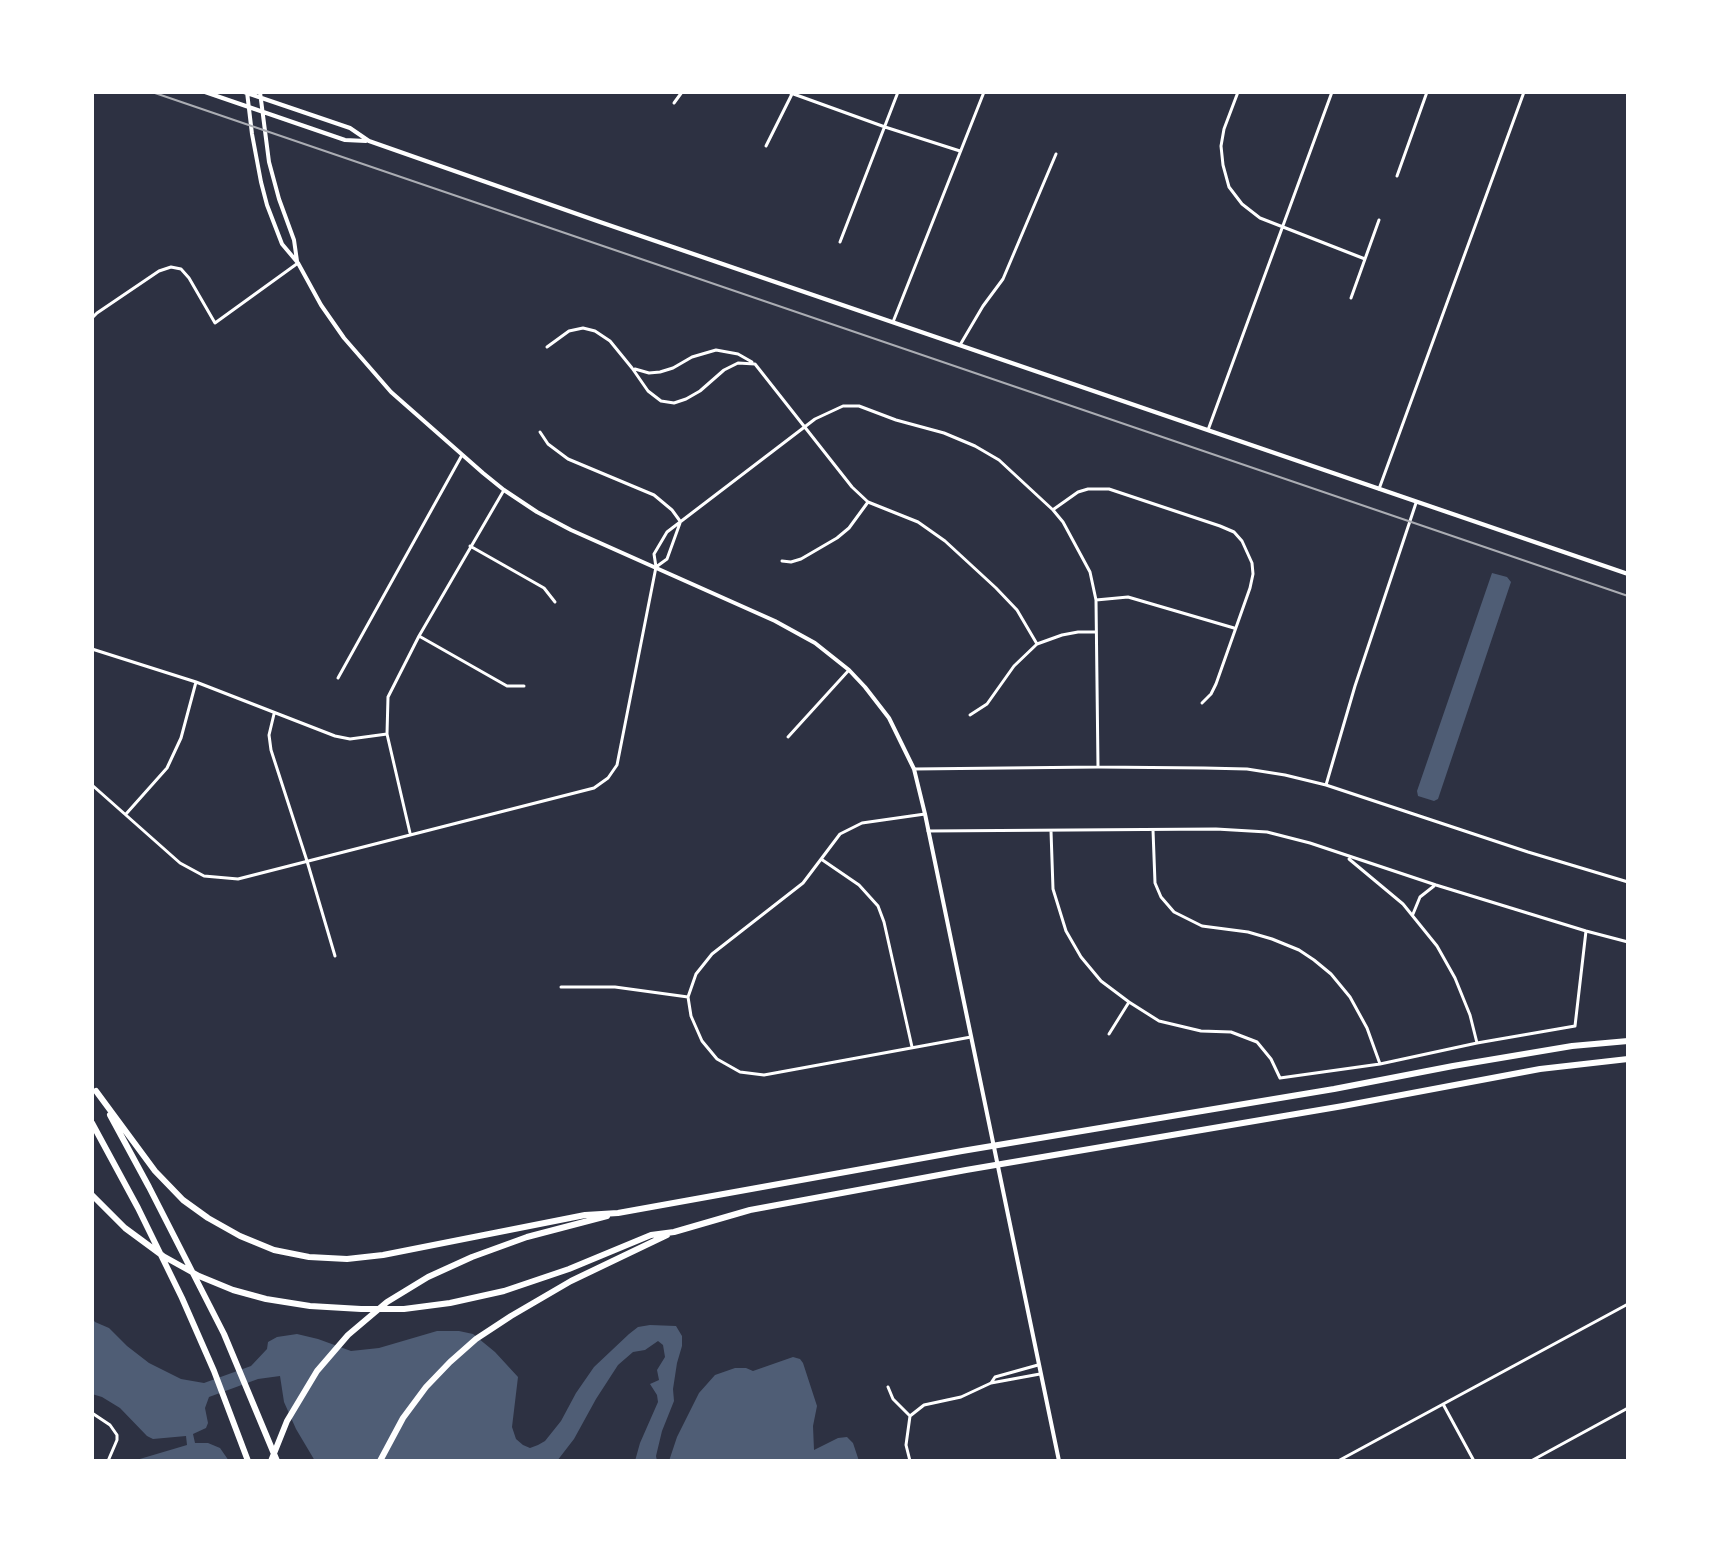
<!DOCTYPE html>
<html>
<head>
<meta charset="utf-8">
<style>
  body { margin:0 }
  #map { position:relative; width:1720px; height:1553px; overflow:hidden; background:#2d3142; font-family:"Asap Condensed",sans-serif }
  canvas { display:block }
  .frame { position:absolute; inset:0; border:94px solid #fff; pointer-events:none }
</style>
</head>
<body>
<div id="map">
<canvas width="1720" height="1553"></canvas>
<div class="frame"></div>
</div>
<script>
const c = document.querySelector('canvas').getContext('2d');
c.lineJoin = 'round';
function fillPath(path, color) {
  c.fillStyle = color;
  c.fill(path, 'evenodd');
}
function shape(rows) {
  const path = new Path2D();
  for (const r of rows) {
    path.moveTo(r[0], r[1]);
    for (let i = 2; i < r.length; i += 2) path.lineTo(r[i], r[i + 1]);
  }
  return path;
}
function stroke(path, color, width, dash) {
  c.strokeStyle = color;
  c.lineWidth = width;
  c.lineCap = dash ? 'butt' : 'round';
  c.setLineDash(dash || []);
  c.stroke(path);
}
fillPath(shape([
  [1492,573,1507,577,1511,582,1438,799,1434,801,1418,796,1417,791],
  [92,1318,95,1322,109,1328,127,1346,149,1363,181,1379,204,1383,251,1366,267,1349,268,1342,277,1337,297,1334,318,1339,351,1351,379,1348,437,1331,459,1331,473,1334,495,1352,518,1377,512,1427,516,1439,523,1445,530,1448,538,1445,545,1441,561,1421,576,1393,594,1367,629,1334,638,1327,650,1325,676,1326,682,1336,682,1346,677,1363,673,1389,674,1401,662,1431,656,1456,657,1461,635,1461,640,1443,658,1402,657,1395,650,1384,659,1380,657,1370,665,1357,663,1345,658,1341,645,1350,633,1352,618,1365,596,1399,574,1439,557,1461,315,1461,296,1429,284,1402,280,1376,258,1379,209,1397,205,1408,208,1423,206,1428,193,1434,195,1443,208,1443,220,1448,229,1461,133,1461,187,1445,186,1436,153,1439,147,1436,120,1408,102,1397,92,1394],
  [793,1357,800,1359,803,1363,817,1406,813,1426,814,1450,838,1438,847,1437,853,1443,859,1461,669,1461,677,1437,699,1393,715,1375,735,1368,746,1368,753,1371]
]), '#4f5d75');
stroke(shape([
  [788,92,885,127,960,151],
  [1238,92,1224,129,1221,146,1223,165,1229,187,1242,204,1260,218,1365,259],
  [674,103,682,92],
  [766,146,792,94],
  [1397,176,1427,92],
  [840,242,898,92],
  [1351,298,1379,220],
  [92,318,97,313,159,271,171,267,181,269,189,278,215,323,298,263],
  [893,322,984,92],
  [960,345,983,306,1003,279,1056,154],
  [547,347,569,331,583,328,595,331,610,341,632,368,648,391,661,401,674,403,686,399,700,391,724,370,738,363,755,364,852,487,868,502,918,522,945,541,996,588,1017,610,1037,644],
  [635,369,649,373,660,372,673,368,692,357,716,350,738,354,752,362],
  [1208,430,1332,92],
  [540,432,548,444,568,459,654,495,672,510,680,521],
  [1379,489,1524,92],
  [1054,509,1078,492,1088,489,1109,489,1220,526,1234,532,1242,541,1252,563,1253,574,1250,588,1216,684,1211,694,1202,703],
  [470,546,544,588,555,602],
  [782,561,791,562,801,559,837,538,849,528,868,502],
  [656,567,667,559,680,523],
  [1096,600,1128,597,1234,628],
  [419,636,507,686,524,686],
  [92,649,196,682,335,736,350,739,387,734],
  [338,678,462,455],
  [274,714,269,735,271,750,307,861,335,956],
  [970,715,987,704,1014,666,1037,644,1062,635,1078,632,1095,632],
  [788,737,849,670],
  [914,769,1098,767,1204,768,1247,769,1285,775,1326,785,1528,852,1628,882],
  [92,785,180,863,204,876,238,879,594,788,608,778,617,765,656,567,654,554,667,532,815,419,843,406,859,406,896,420,944,433,975,446,999,460,1053,510,1063,522,1090,572,1096,600,1098,767],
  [1326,785,1355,686,1416,503],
  [126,814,167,768,181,738,196,682],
  [925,814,862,823,840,834,803,883,712,954,696,974,688,997,691,1016,702,1041,717,1059,740,1072,764,1075,971,1037],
  [1153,830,1155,883,1161,897,1174,912,1202,926,1248,932,1272,939,1299,950,1314,960,1331,974,1350,997,1367,1028,1380,1064],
  [928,831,1216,829,1267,832,1310,843,1436,885,1586,931,1628,942],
  [1051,831,1053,889,1066,931,1081,957,1101,981,1129,1002,1159,1021,1201,1031,1231,1032,1257,1042,1271,1059,1280,1078,1380,1064,1477,1043,1575,1026,1586,931],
  [410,833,387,734,388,697,419,636,504,490],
  [821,859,859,885,878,906,884,922,912,1047],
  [1349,859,1403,904,1437,946,1455,978,1470,1015,1477,1043],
  [1413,914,1420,897,1434,886],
  [561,987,615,987,688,997],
  [1109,1034,1129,1002],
  [1038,1365,995,1377,991,1383,1040,1374],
  [888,1387,893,1399,910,1416],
  [1443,1404,1474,1461],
  [92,1413,110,1425,117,1435,117,1440,108,1461],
  [910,1461,906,1445,910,1416,924,1405,961,1397,991,1383],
  [1338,1461,1628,1304],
  [1531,1461,1628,1408]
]), '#fff', 3);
stroke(shape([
  [205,92,345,140,366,141],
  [244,92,350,128,369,141,600,222,1628,574],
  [247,92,252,134,261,182,267,205,282,244,298,263,321,305,344,338,391,392,483,473,504,490,537,512,571,530,775,621,815,643,849,670,865,687,889,718,914,769,925,814,1059,1461],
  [260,92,269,162,279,199,294,240,297,261]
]), '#fff', 4);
stroke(shape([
  [96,1091,155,1171,183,1200,208,1218,240,1236,274,1250,309,1257,347,1259,383,1255,585,1215,618,1213,962,1151,1334,1089,1453,1066,1572,1046,1628,1041],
  [110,1115,149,1187,224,1334,277,1461],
  [92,1123,138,1208,182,1298,214,1371,248,1461],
  [92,1195,125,1228,163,1256,199,1276,233,1290,266,1299,310,1306,361,1309,404,1309,450,1303,504,1291,569,1269,651,1235,674,1232,750,1210,966,1170,1343,1106,1540,1069,1628,1059],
  [271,1461,287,1421,317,1371,348,1335,387,1302,428,1277,472,1257,527,1237,607,1216],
  [380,1461,403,1418,426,1387,450,1362,476,1339,511,1316,571,1281,667,1235]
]), '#fff', 6);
stroke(shape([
  [152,92,1628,596]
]), '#abadb3', 2);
</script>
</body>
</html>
